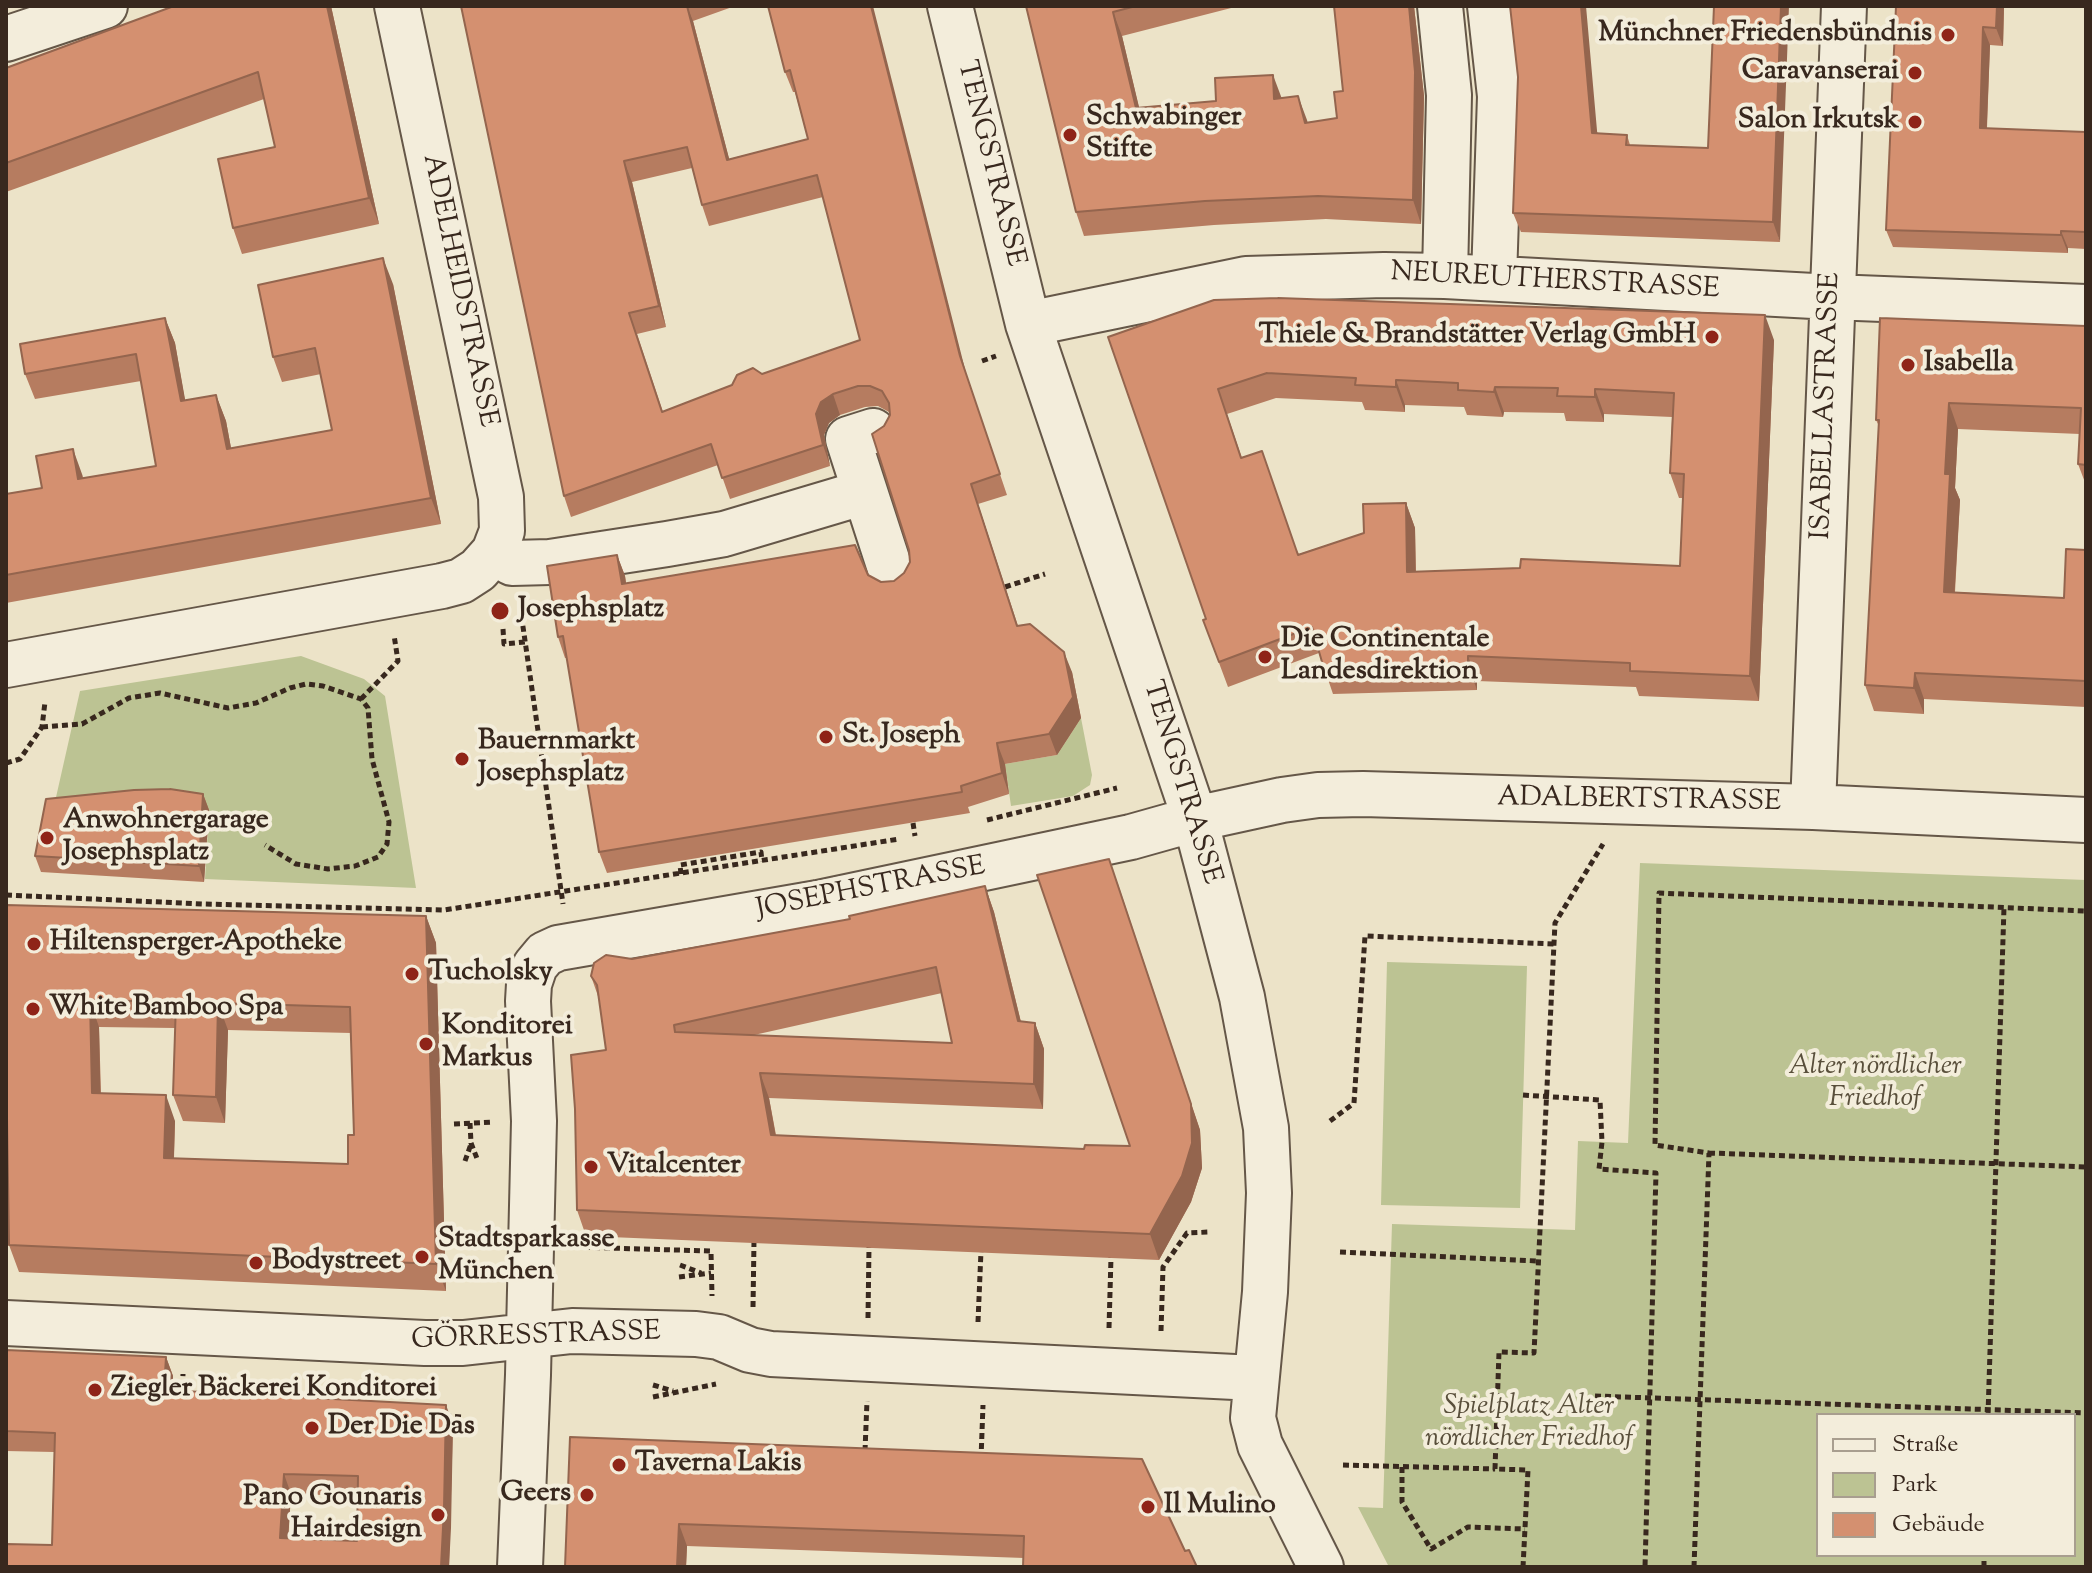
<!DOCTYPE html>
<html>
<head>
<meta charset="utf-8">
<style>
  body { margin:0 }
  #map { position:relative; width:2092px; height:1573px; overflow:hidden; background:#ece3c8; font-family:"Sorts Mill Goudy",serif }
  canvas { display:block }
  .frame { position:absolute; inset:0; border:8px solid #38281e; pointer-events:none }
  .legend { position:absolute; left:1816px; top:1413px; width:260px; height:144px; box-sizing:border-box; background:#f3eddb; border:2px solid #a89e8f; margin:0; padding:10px 14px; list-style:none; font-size:24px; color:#38281e }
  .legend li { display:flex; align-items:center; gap:16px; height:40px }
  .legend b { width:40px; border:2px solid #a89e8f }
</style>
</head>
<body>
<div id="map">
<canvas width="2092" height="1573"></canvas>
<div class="frame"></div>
<ul class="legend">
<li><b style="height:10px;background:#f3eddb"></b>Straße</li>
<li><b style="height:22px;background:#bcc393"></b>Park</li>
<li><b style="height:22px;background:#d49070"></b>Gebäude</li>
</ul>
</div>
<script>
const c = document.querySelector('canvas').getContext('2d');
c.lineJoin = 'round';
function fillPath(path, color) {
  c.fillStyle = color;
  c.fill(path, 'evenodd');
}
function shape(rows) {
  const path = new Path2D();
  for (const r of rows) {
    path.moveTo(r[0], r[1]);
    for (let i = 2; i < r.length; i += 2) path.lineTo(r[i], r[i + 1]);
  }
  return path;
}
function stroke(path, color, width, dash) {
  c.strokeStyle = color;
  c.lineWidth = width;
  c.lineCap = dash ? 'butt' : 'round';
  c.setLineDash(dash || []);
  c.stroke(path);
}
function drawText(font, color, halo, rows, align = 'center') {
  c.font = font + ' "Sorts Mill Goudy",serif';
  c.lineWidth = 8;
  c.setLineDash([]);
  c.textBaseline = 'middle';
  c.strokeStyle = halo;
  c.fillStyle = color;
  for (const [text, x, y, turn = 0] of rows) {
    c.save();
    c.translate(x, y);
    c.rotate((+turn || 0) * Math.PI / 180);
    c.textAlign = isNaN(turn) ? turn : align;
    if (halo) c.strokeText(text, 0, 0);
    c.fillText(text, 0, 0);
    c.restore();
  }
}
fillPath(shape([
  [301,656,364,679,385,696,416,888,205,879,209,810,52,815,80,691],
  [1081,718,1092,775,1090,785,1073,796,1011,806,1005,764,1057,755],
  [1640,863,2086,880,2086,1567,1389,1567,1358,1507,1383,1508,1392,1224,1575,1230,1578,1141,1628,1143],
  [2074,1415,2074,1555,1818,1555,1818,1415],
  [1387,962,1527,966,1520,1208,1381,1205]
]), '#bcc393');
const minor = shape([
  [950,6,1028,324,1195,819,1242,997,1266,1128,1269,1193,1265,1292,1253,1418,1260,1445,1321,1567],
  [1440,6,1449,95,1445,276],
  [1490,6,1500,96,1494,278],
  [6,39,105,6],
  [1028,324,1246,279,1384,275,1445,276,1832,297,2086,307],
  [873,431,848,439,893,578],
  [494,552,512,563,550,562,667,544,724,534,865,492],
  [6,665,442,586,461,581,478,570,494,552,502,531,501,497,397,6],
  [1813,807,1844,6],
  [6,1323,425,1343,463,1343,572,1331,696,1334,719,1337,750,1350,771,1354,1255,1378],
  [520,1567,528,1375,534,1121,528,1001,529,984,535,966,545,954,558,948,818,903,1131,837,1195,819,1282,800,1318,795,1363,794,1813,807,2086,820]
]);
stroke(minor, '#655748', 48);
stroke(shape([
  [982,361,996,356],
  [1005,587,1045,574],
  [520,606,563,904],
  [503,629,504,644,525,642],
  [361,699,398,661,394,635],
  [42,727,82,724,129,698,160,693,228,708,256,703,290,688,306,684,323,686,361,699,368,708,372,759,389,822,387,844,378,857,355,866,328,869,296,864,265,845],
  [6,763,20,759,42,727,45,702],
  [987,820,1117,788],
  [913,823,915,836],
  [681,874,680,865,761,852,762,861],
  [6,895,203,904,444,910,899,839],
  [450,1028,489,1026],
  [1523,1095,1600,1100,1602,1142,1599,1169,1656,1173,1645,1567],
  [1330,1121,1354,1103,1365,936,1554,944],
  [470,1123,471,1143,478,1161],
  [454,1124,493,1122],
  [1709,1153,2086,1167],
  [465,1161,471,1144],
  [574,1247,711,1251,712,1296],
  [1340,1252,1538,1261],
  [680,1265,701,1273],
  [679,1277,711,1273],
  [753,1307,754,1241],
  [868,1318,869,1247],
  [978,1322,981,1251],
  [1109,1328,1111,1257],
  [1161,1331,1163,1267,1187,1233,1210,1232],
  [653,1385,673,1391],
  [329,1387,366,1387,382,1394],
  [182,1396,183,1374],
  [1595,1396,2086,1413],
  [653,1397,716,1384],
  [329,1404,330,1382],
  [1988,1415,2004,907],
  [445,1416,462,1417],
  [865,1451,867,1401],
  [981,1459,983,1405],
  [1343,1465,1495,1469],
  [1402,1467,1402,1502,1431,1549,1468,1527,1525,1529],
  [1523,1567,1528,1470,1495,1469,1499,1352,1534,1353,1555,923,1603,844],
  [1694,1567,1709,1153,1655,1145,1659,893,2086,911],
  [1984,1567,1984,1555]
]), '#38281e', 5, [6, 4]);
stroke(minor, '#f3eddb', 44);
fillPath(shape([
  [174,6,331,6,379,224,242,254,233,228,275,147,264,99,6,192,6,68],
  [461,6,735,6,693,21,729,159,808,139,795,92,793,92,785,72,768,6,967,377,1007,495,978,504,1018,626,1072,672,1081,718,1057,755,1005,764,1009,794,968,807,970,813,607,873,599,852,567,658,565,658,558,637,617,555,625,576,626,583,868,575,881,582,894,581,904,573,910,562,909,550,884,426,890,415,889,412,878,406,865,407,840,415,829,423,824,435,830,466,730,499,718,465,571,517,564,496],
  [692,168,702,205,709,226,823,197,860,340,762,374,663,412,637,334,666,327,632,182],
  [1026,6,1239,6,1122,36,1139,108,1281,98,1308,123,1337,118,1343,91,1334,6,1414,6,1424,96,1421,224,1326,219,1214,225,1084,236,1076,212],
  [1714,6,1780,242,1521,232,1513,213,1518,77,1598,133,1627,135,1630,145,1708,148],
  [1896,6,2004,6,2003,46,1990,45,1987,128,2086,132,2086,249,2068,248,2068,253,1893,247,1886,230],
  [393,284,441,524,6,603,6,494,42,488,82,474,83,478,156,466,141,381,35,399,25,374,165,318,175,343,185,401,216,395,226,421,231,448,332,430,321,374,282,382,273,357],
  [2086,326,2086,485,2078,464,2080,434,1958,429,1955,488,1960,500,1955,592,2064,598,2086,550,2086,707,1924,699,1924,714,1874,711,1865,685,1879,426,1876,420],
  [1108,337,1774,340,1759,701,1639,696,1636,687,1477,681,1477,690,1333,694,1319,653,1228,687,1203,620,1206,619],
  [1276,398,1362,402,1365,410,1405,412,1405,405,1464,407,1467,415,1503,417,1504,412,1564,413,1566,421,1604,422,1604,414,1672,417,1670,473,1679,498,1683,498,1680,566,1416,572,1415,528,1406,503,1364,533,1299,554,1242,458,1227,414],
  [203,794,209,810,204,882,41,872,35,856],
  [1118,884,1200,1130,1202,1168,1191,1202,1159,1260,586,1236,577,1210,606,1050,599,999,591,976,632,959,850,919,985,886,994,912,1021,1022,1035,1023,1044,1049,1043,1109,769,1098,776,1135,1084,1149,1130,1146],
  [942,993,952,1043,754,1035],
  [6,905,426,916,436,943,446,1291,19,1272,9,1245],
  [99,1027,175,1028,173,1095,183,1121,225,1123,228,1030,351,1033,354,1135,348,1164,174,1158,175,1121,101,1093],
  [6,1350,166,1357,173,1376,173,1390,453,1424,449,1567,52,1545,54,1452,6,1451],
  [291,1494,358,1496,357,1541,288,1538],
  [570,1437,1185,1551,1197,1567,1024,1558,687,1546,686,1567,565,1567]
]), '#b67c60');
fillPath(shape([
  [327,6,331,6,379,224,369,198],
  [687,6,693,21,735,181,727,160],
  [871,6,873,6,967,377,1007,495,960,356],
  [1409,6,1414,6,1424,96,1421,224,1413,200],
  [1581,6,1586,6,1599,153,1592,133],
  [1781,6,1789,6,1780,242,1773,222],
  [1997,6,2004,6,2003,46,1996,28],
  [1113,12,1122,36,1145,132,1136,108],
  [1983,27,1990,45,1986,146,1980,128],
  [1273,75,1282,99,1274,99],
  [1298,96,1307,120,1314,147,1305,123],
  [624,161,632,182,666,327,659,306],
  [2061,231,2068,248,2068,253,2061,235],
  [383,258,393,284,441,524,431,498],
  [1765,315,1774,340,1759,701,1750,676],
  [165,318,175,343,190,427,181,401],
  [1396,380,1405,405,1405,412,1396,387],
  [1495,387,1504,412,1503,417,1494,392],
  [1595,389,1604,414,1604,422,1595,397],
  [833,394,840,415,829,423,824,435,830,466,823,445,816,414,821,402],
  [216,395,226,421,236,475,227,449],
  [1949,403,1958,429,1955,488,1960,500,1953,618,1944,592,1945,474],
  [73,449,82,474,88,505,78,479],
  [971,484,978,504,1024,647,1017,626],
  [1406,503,1415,528,1416,597,1407,572],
  [617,555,625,576,629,605,622,584],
  [1064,652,1072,672,1081,718,1057,755,1049,734],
  [1468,656,1477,681,1477,690,1468,665],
  [1915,673,1924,699,1924,714,1914,688],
  [997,743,1005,764,1009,794,1002,773],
  [203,794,209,810,204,882,199,866],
  [1109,859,1200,1130,1202,1168,1191,1202,1159,1260,1150,1234],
  [985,886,994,912,1027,1047,1018,1021],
  [426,916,436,943,446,1291,436,1264],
  [90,1000,99,1027,101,1120,92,1093],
  [218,1003,228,1030,225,1123,216,1097],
  [1035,1023,1044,1049,1043,1109,1034,1084],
  [760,1073,769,1098,780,1160,771,1135],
  [166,1095,175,1121,173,1184,164,1158],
  [166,1357,173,1376,172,1409,164,1390],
  [446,1405,453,1424,451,1528,449,1567,441,1567],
  [284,1474,291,1494,287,1558,280,1538],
  [679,1524,687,1546,686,1567,677,1567]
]), '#94654e');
const building = shape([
  [174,6,327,6,369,198,233,228,218,159,275,147,258,72,6,163,6,68,174,6],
  [461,6,687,6,727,160,808,139,790,70,785,72,768,6,871,6,960,356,1000,474,971,484,1017,626,1030,624,1064,652,1073,697,1049,734,997,743,1002,773,961,786,962,792,599,852,563,636,558,637,547,566,617,555,622,584,855,545,868,575,881,582,894,581,904,573,910,562,909,550,872,434,884,426,890,415,889,403,882,391,870,386,858,386,833,394,821,402,816,414,823,445,722,478,711,444,564,496,461,6],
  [687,147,702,205,817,175,860,340,762,374,753,368,737,375,732,385,662,412,629,313,659,306,624,161,687,147],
  [1026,6,1136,6,1113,12,1136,108,1216,101,1215,78,1273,75,1274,99,1298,96,1305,123,1337,118,1334,92,1343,91,1334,6,1409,6,1415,72,1413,200,1318,196,1205,201,1076,212,1026,6],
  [1510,6,1581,6,1592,133,1627,135,1626,145,1708,148,1714,6,1781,6,1773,222,1513,213,1518,77,1510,6],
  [1896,6,1997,6,1996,28,1983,27,1980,128,2086,132,2086,232,2061,231,2061,235,1886,230,1896,6],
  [383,258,431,498,6,575,6,494,42,488,36,456,73,449,78,479,156,466,136,354,25,374,20,344,165,318,181,401,216,395,227,449,332,430,315,348,273,357,258,285,383,258],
  [1278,298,1765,315,1750,676,1630,671,1630,663,1468,656,1468,665,1324,669,1312,627,1219,662,1203,620,1206,619,1108,337,1214,300,1278,298],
  [1267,373,1356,378,1355,385,1396,387,1396,380,1458,383,1458,390,1494,392,1495,387,1558,388,1557,396,1595,397,1595,389,1674,393,1670,473,1684,474,1680,566,1521,559,1520,568,1407,572,1406,503,1363,504,1364,533,1298,555,1262,451,1241,458,1218,389,1267,373],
  [1880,318,2086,326,2086,465,2078,464,2081,408,1949,403,1945,474,1950,474,1944,592,2064,598,2066,549,2086,550,2086,681,1915,673,1914,688,1865,685,1879,420,1876,420,1880,318],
  [170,789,203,794,199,866,35,856,46,799,134,790,170,789],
  [1109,859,1191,1104,1192,1143,1182,1176,1150,1234,577,1210,575,1109,571,1055,606,1050,597,985,591,976,594,963,606,955,632,959,850,919,849,916,985,886,1018,1021,1035,1023,1034,1084,760,1073,771,1135,1084,1149,1085,1145,1130,1146,1037,875,1109,859],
  [936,967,952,1043,675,1032,674,1025,936,967],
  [6,905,426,916,436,1264,9,1245,6,1055,6,905],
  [90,1000,176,1002,173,1095,216,1097,218,1003,350,1007,354,1135,348,1135,348,1164,164,1158,166,1095,92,1093,90,1000],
  [6,1350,166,1357,164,1390,446,1405,444,1508,441,1567,6,1567,6,1544,52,1545,55,1433,6,1431,6,1350],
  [284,1474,358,1476,357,1541,280,1538,284,1474],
  [570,1437,1142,1459,1185,1551,1189,1550,1197,1567,1023,1567,1024,1536,679,1524,677,1567,565,1567,570,1437]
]);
fillPath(building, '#d49070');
stroke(building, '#94654e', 2);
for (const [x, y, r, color] of [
  [1948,35,8,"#8f2418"],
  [1915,73,8,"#8f2418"],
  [1915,122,8,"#8f2418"],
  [1070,135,8,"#8f2418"],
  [1712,337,8,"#8f2418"],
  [1908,365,8,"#8f2418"],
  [500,611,10,"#8f2418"],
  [1265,657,8,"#8f2418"],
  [826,737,8,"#8f2418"],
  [462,759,8,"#8f2418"],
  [47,838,8,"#8f2418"],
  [34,944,8,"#8f2418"],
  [412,974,8,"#8f2418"],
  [33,1009,8,"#8f2418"],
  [426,1044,8,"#8f2418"],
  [591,1167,8,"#8f2418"],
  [422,1257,8,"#8f2418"],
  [256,1263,8,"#8f2418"],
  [95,1390,8,"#8f2418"],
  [312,1428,8,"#8f2418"],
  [619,1465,8,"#8f2418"],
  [587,1495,8,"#8f2418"],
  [1148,1507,8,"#8f2418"],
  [438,1515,8,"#8f2418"]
]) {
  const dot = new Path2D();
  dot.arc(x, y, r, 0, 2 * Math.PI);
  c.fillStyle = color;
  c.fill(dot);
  stroke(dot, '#f3eddb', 3);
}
drawText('bold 28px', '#38281e', '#f3eddb', [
  ["Münchner Friedensbündnis",1932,35,"right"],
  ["Caravanserai",1899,73,"right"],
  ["Schwabinger",1086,119],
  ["Stifte",1086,151],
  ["Salon Irkutsk",1899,122,"right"],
  ["Thiele & Brandstätter Verlag GmbH",1696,337,"right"],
  ["Isabella",1924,365],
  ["Josephsplatz",518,611],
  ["Die Continentale",1281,641],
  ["Landesdirektion",1281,673],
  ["St. Joseph",842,737],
  ["Bauernmarkt",478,743],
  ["Josephsplatz",478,775],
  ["Anwohnergarage",63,822],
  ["Josephsplatz",63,854],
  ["Hiltensperger-Apotheke",50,944],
  ["Tucholsky",428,974],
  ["White Bamboo Spa",49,1009],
  ["Konditorei",442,1028],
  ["Markus",442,1060],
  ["Vitalcenter",607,1167],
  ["Stadtsparkasse",438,1241],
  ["München",438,1273],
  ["Bodystreet",272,1263],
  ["Ziegler Bäckerei Konditorei",111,1390],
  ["Der Die Das",328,1428],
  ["Taverna Lakis",635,1465],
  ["Geers",571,1495,"right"],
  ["Pano Gounaris",422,1499,"right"],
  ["Hairdesign",422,1531,"right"],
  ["Il Mulino",1164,1507]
], 'left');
drawText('28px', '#38281e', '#f3eddb', [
  ["TENGSTRASSE",989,164,76],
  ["NEUREUTHERSTRASSE",1555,283,3],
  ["ADELHEIDSTRASSE",458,291,78],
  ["ISABELLASTRASSE",1828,406,-88],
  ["TENGSTRASSE",1180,783,73],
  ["ADALBERTSTRASSE",1639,802,1],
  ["JOSEPHSTRASSE",871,890,-11],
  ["GÖRRESSTRASSE",536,1338,-2]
]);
drawText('italic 28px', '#594f3b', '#f3eddb', [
  ["Alter nördlicher",1875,1068],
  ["Friedhof",1875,1100],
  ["Spielplatz Alter",1529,1408],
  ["nördlicher Friedhof",1529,1440]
]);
</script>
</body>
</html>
